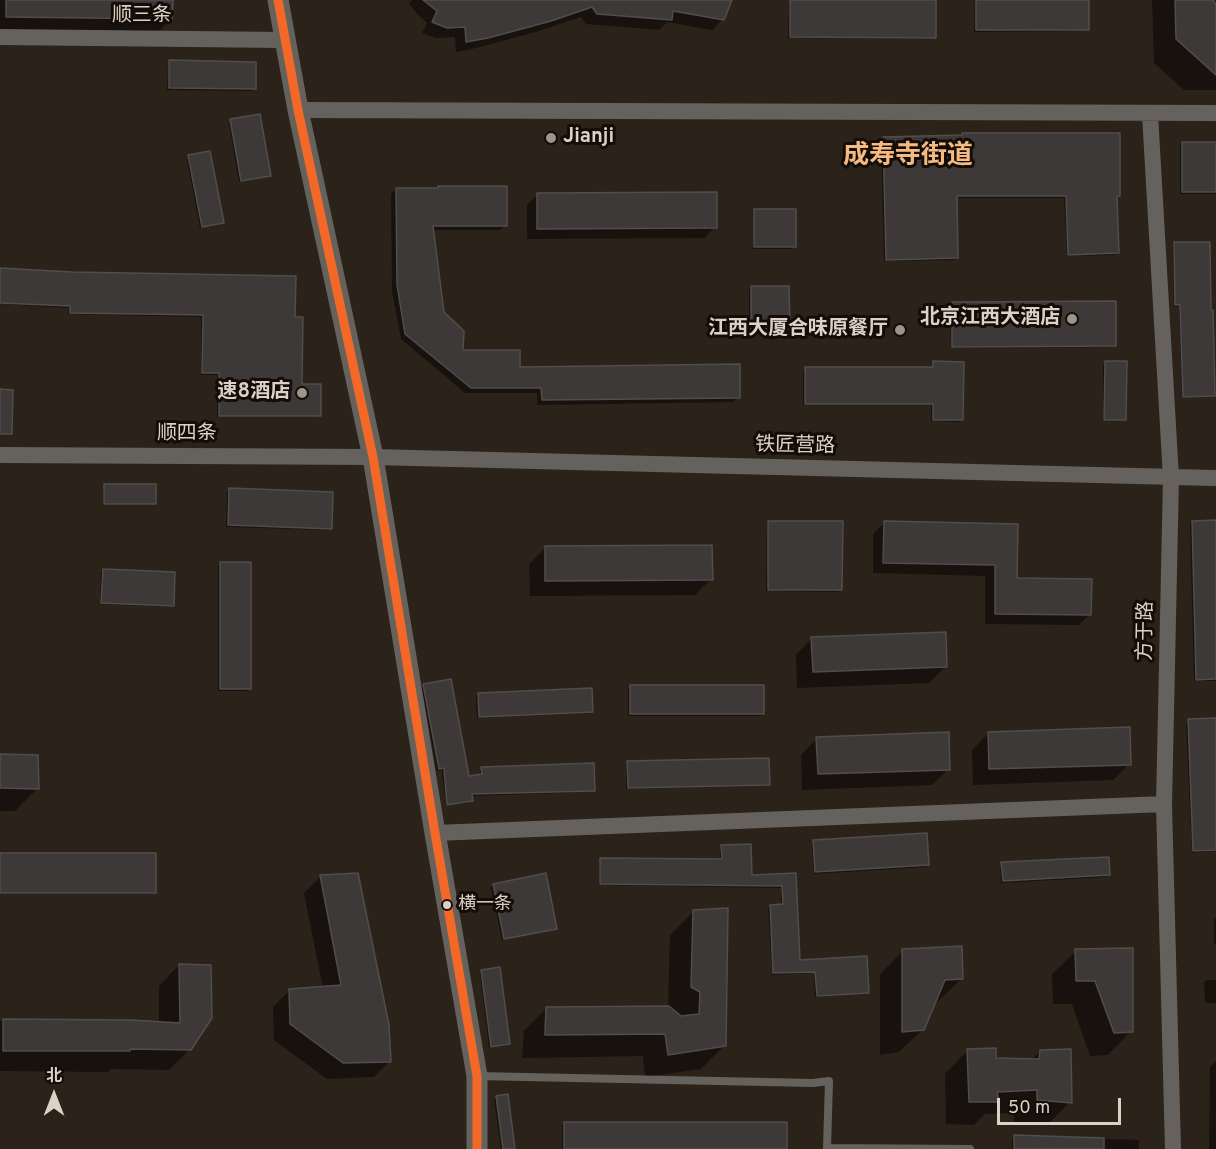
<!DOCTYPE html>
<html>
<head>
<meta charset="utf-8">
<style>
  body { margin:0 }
  #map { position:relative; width:1216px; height:1149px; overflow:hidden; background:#2b2219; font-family:Overpass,"Noto Sans SC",sans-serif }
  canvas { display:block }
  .north { position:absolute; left:24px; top:1065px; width:60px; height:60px; -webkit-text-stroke:4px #140d07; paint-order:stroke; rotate:0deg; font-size:16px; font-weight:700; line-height:24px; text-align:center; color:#dcd1c7 }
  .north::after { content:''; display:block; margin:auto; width:21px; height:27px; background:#dcd1c7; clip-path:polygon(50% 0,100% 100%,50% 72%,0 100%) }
  .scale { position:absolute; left:997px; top:1098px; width:124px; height:27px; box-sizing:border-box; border:3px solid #dcd1c7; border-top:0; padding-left:8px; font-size:18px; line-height:21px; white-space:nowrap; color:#dcd1c7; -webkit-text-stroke:4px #140d07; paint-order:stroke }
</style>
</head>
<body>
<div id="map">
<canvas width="1216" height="1149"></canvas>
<div class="north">北</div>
<div class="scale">50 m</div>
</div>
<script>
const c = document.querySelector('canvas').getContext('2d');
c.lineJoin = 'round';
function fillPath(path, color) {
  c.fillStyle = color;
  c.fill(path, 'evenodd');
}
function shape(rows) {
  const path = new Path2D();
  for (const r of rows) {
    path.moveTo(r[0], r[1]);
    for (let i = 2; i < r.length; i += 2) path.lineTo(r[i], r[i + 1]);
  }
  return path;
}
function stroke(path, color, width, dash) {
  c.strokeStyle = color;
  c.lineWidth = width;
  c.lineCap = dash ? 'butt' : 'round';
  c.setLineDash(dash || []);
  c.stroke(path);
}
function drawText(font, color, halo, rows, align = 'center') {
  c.font = font + ' Overpass,"Noto Sans SC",sans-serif';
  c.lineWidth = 6;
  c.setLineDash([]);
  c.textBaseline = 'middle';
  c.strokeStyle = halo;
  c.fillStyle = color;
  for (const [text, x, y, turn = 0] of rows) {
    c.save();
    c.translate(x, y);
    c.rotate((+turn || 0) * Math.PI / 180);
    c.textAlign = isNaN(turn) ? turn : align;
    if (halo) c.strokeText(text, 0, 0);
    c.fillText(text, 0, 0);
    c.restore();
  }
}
fillPath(shape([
  [0,0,171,0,171,19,155,35,0,33],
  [412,0,730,0,723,19,712,30,667,22,659,30,586,24,581,17,539,31,476,48,456,52,455,37,436,38,422,33,427,23,417,14,409,3],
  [790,0,934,37,932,39,788,38,789,2],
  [975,0,1088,0,1088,29,1086,31,974,32],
  [1152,0,1213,0,1214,4,1216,8,1216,90,1184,90,1154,63],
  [170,62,254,89,252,91,167,90,168,64],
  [231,121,269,175,267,177,239,182,229,123],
  [963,134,1118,195,1116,198,1118,253,1115,255,1067,256,1064,198,955,198,957,257,955,260,884,261,881,141,884,139,960,137],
  [1183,143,1216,143,1216,194,1180,194,1180,145],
  [189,157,222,223,220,225,200,228,187,159],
  [396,189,506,225,500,230,432,230,443,313,461,352,518,368,738,397,733,402,537,405,537,393,465,393,401,339,392,291,391,194],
  [538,194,715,227,704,238,527,239,527,205],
  [755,211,795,246,792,249,753,249,753,213],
  [1175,244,1214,395,1212,397,1182,398,1179,307,1174,307,1173,246],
  [0,270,293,318,301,386,319,415,317,417,217,417,217,375,201,375,201,317,68,314,69,308,0,304],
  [751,288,788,328,786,330,749,331,749,290],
  [953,303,1115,345,1113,347,951,348,950,305],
  [934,363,962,419,960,422,931,421,931,405,803,405,803,371,806,368,932,369,932,365],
  [1105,363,1125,419,1123,421,1103,421,1103,365],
  [105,485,154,503,152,505,103,505,103,487],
  [230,490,330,528,328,530,226,527,227,492],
  [769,522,840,590,838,592,766,591,767,524],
  [1192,522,1216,522,1216,681,1194,681,1190,524],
  [884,523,1017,525,1015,579,1090,614,1079,625,985,624,985,576,873,573,873,534],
  [545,548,711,579,695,595,530,596,529,564],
  [220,564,249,689,247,691,218,691,218,566],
  [103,570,172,605,170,607,100,604,101,573],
  [812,638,946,666,929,683,797,688,796,655],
  [424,686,467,778,480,776,480,770,482,768,593,790,591,792,471,796,471,801,469,803,446,806,442,770,437,771,422,688],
  [630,687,763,714,761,716,628,716,628,689],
  [479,694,592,711,590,713,477,718,476,696],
  [1216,720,1216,851,1192,853,1186,723,1188,721],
  [989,733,1129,764,1113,780,973,785,972,750],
  [817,738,948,769,932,785,802,790,801,755],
  [0,756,38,788,15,811,0,811],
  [628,763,768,784,766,786,626,789,626,765],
  [814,841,927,865,925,867,814,874,812,843],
  [722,846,750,877,795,874,799,961,868,992,865,994,815,997,814,973,772,975,768,908,771,906,781,905,781,888,599,885,599,861,601,859,720,860,720,848],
  [0,855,155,892,153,894,0,894],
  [1002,864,1108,875,1106,877,1001,883,1000,866],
  [357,874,390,1061,374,1077,327,1079,274,1040,273,1007,290,990,323,988,304,893,320,877],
  [494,885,555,928,553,930,502,940,491,887],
  [693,912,724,1046,701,1069,645,1077,643,1056,522,1058,524,1031,547,1008,668,1007,670,935],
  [1216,917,1216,944,1214,944,1214,919],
  [903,951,962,978,938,1001,934,1002,923,1029,899,1052,880,1055,880,974],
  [1076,951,1131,1031,1108,1055,1090,1056,1072,1004,1053,1004,1052,974],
  [179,965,190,1049,169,1070,111,1069,108,1072,0,1071,0,1021,159,1023,159,986],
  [482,971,509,1044,506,1046,489,1048,480,973],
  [1207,980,1216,980,1216,1003,1205,1003,1204,982],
  [968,1050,995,1060,1031,1060,1041,1051,1070,1102,1047,1125,1014,1123,1014,1113,985,1114,974,1125,946,1124,945,1074],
  [1216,1061,1216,1149,1209,1149,1210,1067],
  [496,1098,514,1149,501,1149,494,1100],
  [565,1123,785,1149,562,1149,562,1125],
  [1015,1136,1139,1140,1139,1149,1012,1149,1012,1138]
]), '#0007');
const building = shape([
  [6,0,173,0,172,19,6,17,6,0],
  [423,0,732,0,724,20,673,11,672,20,597,14,592,7,551,21,488,38,466,42,465,27,447,28,432,22,437,11,423,0],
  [790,0,936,0,936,38,790,37,790,0],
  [976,0,1089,0,1089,30,976,30,976,0],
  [1175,0,1213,0,1216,5,1216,75,1176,39,1175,0],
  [169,60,256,62,256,89,169,88,169,60],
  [260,114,271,176,241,181,230,119,260,114],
  [962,133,1120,133,1120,196,1117,196,1119,253,1068,255,1066,196,957,196,958,258,886,260,883,137,962,135,962,133],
  [1182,142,1216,142,1216,192,1182,192,1182,142],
  [210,151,224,223,202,227,188,155,210,151],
  [438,186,507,186,507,226,433,226,444,312,464,331,463,350,520,350,520,367,740,364,740,398,542,400,541,388,471,388,405,334,397,285,396,188,438,188,438,186],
  [717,192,717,228,537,229,537,193,717,192],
  [754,209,796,209,796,247,754,247,754,209],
  [1174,242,1210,242,1211,310,1213,310,1215,396,1183,397,1180,305,1175,305,1174,242],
  [0,268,72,272,296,276,295,317,303,317,302,384,321,384,321,416,219,416,219,373,202,373,203,315,70,313,70,306,0,303,0,268],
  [751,286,789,286,790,329,751,329,751,286],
  [1116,301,1116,346,952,347,952,302,1116,301],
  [933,361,964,362,963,420,933,420,933,404,805,404,805,367,933,367,933,361],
  [1105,361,1127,361,1126,420,1104,420,1105,361],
  [0,389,13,390,12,434,0,434,0,389],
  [104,484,156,484,156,504,104,504,104,484],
  [229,488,333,492,332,529,228,525,229,488],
  [1216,520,1216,679,1196,680,1192,521,1216,520],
  [768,521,843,521,842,590,768,590,768,521],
  [884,521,1018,524,1017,578,1092,579,1091,615,995,614,995,565,883,563,884,521],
  [712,545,713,580,545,581,545,546,712,545],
  [220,562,251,562,251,689,220,689,220,562],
  [103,569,175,572,174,606,101,603,103,569],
  [946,632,947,667,813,672,811,637,946,632],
  [451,679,469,776,482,774,481,767,594,763,595,791,472,794,473,801,447,805,444,768,439,769,423,684,451,679],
  [630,685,764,685,764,714,630,714,630,685],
  [592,688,593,712,479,717,478,693,592,688],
  [1216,718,1216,850,1193,851,1188,719,1216,718],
  [1130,727,1131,765,989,769,988,732,1130,727],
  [949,732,950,770,818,774,816,737,949,732],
  [0,754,38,755,39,789,0,788,0,754],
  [769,758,770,785,628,788,627,761,769,758],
  [927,833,929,865,815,872,813,840,927,833],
  [751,844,752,875,796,873,800,960,867,956,869,993,817,996,815,972,773,973,770,905,783,904,782,886,600,884,600,858,722,859,721,845,751,844],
  [0,853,156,853,156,893,0,893,0,853],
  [1109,857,1110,875,1003,881,1001,862,1109,857],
  [358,873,389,1025,391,1062,343,1063,290,1024,289,989,341,985,320,875,358,873],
  [546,873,557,929,504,939,493,884,546,873],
  [728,908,726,1046,668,1055,665,1034,545,1035,546,1007,669,1006,681,1016,699,1014,700,992,691,987,693,910,728,908],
  [962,946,963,979,945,980,924,1030,902,1032,902,949,962,946],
  [1133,948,1133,1032,1114,1033,1095,981,1076,981,1075,949,1133,948],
  [179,964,211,965,212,1018,191,1050,130,1049,130,1051,3,1051,3,1019,131,1020,180,1023,179,964],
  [500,967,510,1044,491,1047,481,970,500,967],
  [996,1048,996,1058,1039,1059,1040,1050,1071,1049,1072,1103,1037,1100,1037,1090,997,1092,999,1102,969,1102,967,1049,996,1048],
  [508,1094,515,1149,503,1149,496,1096,508,1094],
  [564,1122,787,1122,787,1149,564,1149,564,1122],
  [1014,1135,1104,1138,1104,1149,1014,1149,1014,1135]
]);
fillPath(building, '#3e3939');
stroke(building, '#524d4d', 1.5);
stroke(shape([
  [477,1076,813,1083,829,1081,827,1148,970,1149]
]), '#65625e', 8);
stroke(shape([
  [0,37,284,40],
  [298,110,1216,113],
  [1150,114,1171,478,1164,804,1173,1149],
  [0,455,373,457,1216,478],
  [435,833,1164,804]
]), '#65625e', 16);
stroke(shape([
  [278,0,298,110,373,457,435,833,477,1076,477,1149]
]), '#65625e', 21);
stroke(shape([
  [278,0,298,110,373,457,435,833,477,1076,477,1149]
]), '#f36827', 9);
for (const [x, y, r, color] of [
  [551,138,6,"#9e948a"],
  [1072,319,6,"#9e948a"],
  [900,330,6,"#9e948a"],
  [302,393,6,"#9e948a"],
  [447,905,5,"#dcd1c7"]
]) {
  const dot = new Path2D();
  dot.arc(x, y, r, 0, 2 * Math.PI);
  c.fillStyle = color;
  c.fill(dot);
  stroke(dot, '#140d07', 2);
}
drawText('18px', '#dcd1c7', '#140d07', [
  ["横一条",458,905]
], 'left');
drawText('20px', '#dcd1c7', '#140d07', [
  ["顺三条",142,17],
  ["顺四条",187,435],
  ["铁匠营路",795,447,1],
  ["方于路",1147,631,-89]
]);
drawText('bold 20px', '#dcd1c7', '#140d07', [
  ["Jianji",563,138,"left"],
  ["北京江西大酒店",1060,319],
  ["江西大厦合味原餐厅",888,330],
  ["速8酒店",290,393]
], 'right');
drawText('bold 26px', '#f5ba82', '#140d07', [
  ["成寿寺街道",908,158]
]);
</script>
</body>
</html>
